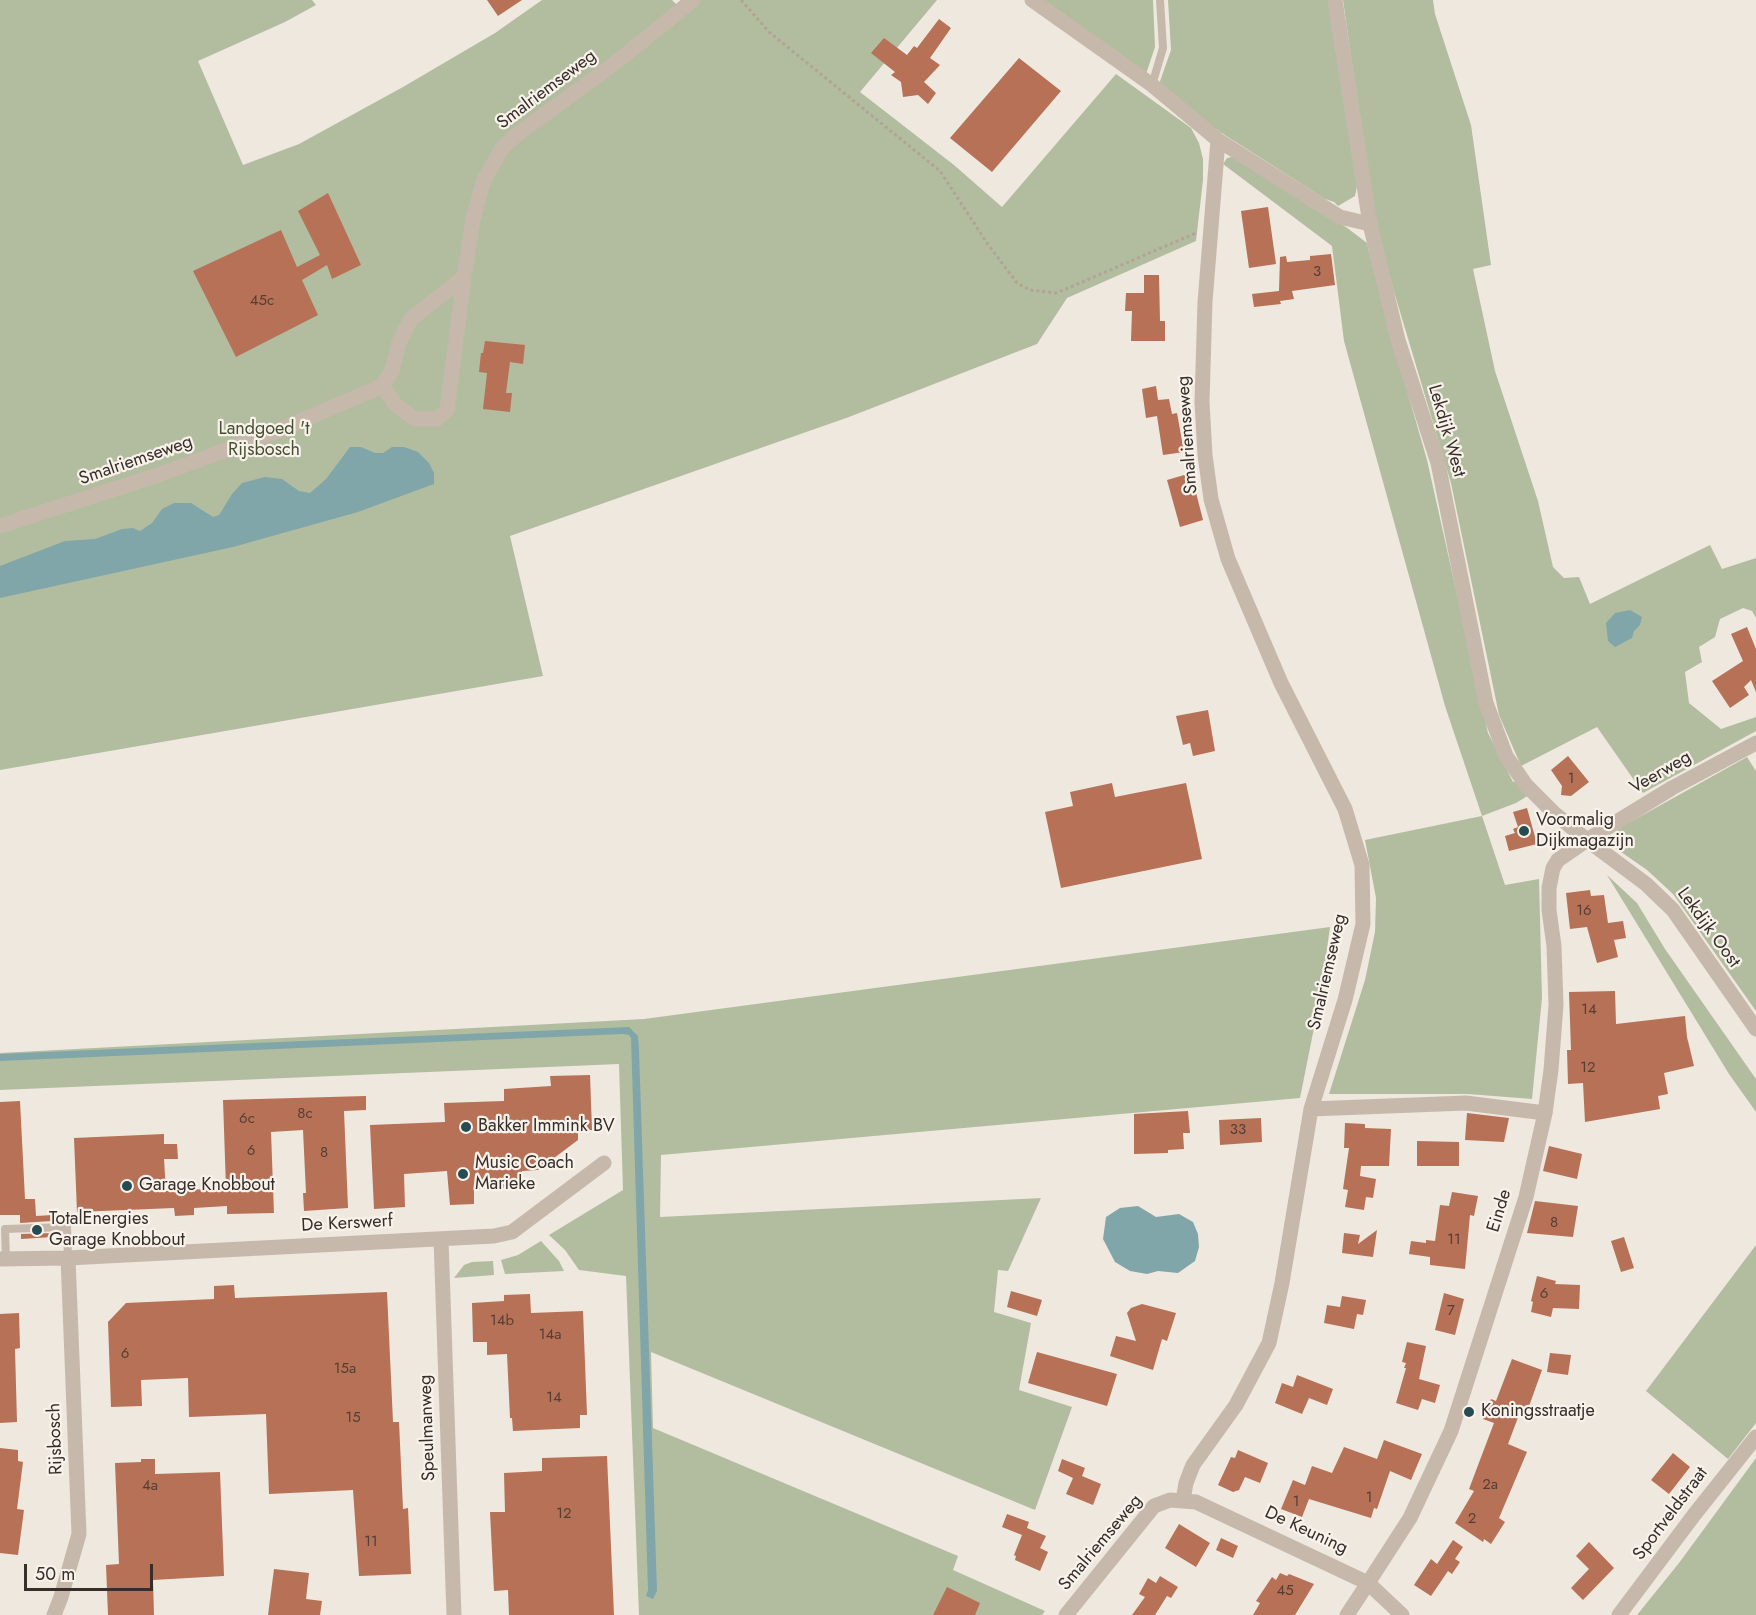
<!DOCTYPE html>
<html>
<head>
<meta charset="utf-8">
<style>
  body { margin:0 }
  #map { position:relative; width:1756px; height:1615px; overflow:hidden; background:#efe8df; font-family:Jost,sans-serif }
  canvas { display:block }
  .scale { position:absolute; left:24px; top:1564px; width:129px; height:27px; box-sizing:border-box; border:3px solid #352e2a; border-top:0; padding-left:8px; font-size:18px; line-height:21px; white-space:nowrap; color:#352e2a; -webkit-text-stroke:4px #f8f2ea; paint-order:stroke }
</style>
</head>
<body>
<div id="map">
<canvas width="1756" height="1615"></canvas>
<div class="scale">50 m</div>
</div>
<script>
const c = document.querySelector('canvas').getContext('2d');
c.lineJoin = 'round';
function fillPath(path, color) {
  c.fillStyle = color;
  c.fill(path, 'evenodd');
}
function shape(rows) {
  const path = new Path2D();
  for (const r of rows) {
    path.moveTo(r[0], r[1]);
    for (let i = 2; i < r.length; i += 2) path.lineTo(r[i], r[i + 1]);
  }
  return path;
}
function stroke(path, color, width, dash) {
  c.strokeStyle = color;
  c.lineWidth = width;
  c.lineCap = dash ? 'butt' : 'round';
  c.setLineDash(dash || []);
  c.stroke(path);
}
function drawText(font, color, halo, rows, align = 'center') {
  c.font = font + ' Jost,sans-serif';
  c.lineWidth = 4.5;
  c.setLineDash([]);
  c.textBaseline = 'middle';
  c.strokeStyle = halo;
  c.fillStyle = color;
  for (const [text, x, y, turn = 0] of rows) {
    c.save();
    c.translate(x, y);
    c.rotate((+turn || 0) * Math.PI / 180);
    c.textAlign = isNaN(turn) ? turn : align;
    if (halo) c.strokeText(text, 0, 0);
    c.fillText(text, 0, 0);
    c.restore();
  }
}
fillPath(shape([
  [0,0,312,0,316,5,285,22,198,61,243,165,299,144,403,87,495,33,542,0,672,0,676,4,681,0,937,0,860,92,954,165,1002,207,1116,74,1191,128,1199,143,1203,159,1203,180,1196,241,1067,298,1037,344,849,417,510,536,543,676,0,770],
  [1040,0,1153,0,1155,47,1146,74],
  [1168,0,1328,0,1357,186,1355,196,1338,206,1334,202,1325,199,1217,130,1159,84,1171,50],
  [1343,0,1433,0,1435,14,1471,125,1491,265,1473,269,1495,371,1538,501,1553,567,1564,578,1579,577,1590,604,1710,545,1722,569,1756,558,1756,618,1752,611,1743,608,1720,619,1715,637,1699,647,1702,662,1685,672,1689,703,1721,729,1756,717,1756,731,1643,793,1597,727,1521,766,1499,715,1451,483,1387,268,1371,196],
  [1232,157,1346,227,1367,243,1385,314,1427,460,1488,733,1513,782,1518,781,1529,795,1516,803,1482,816,1505,885,1539,879,1542,998,1532,1099,1468,1094,1329,1094,1365,980,1375,932,1376,898,1365,840,1482,816,1445,706,1344,341,1332,246,1223,164,1227,158],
  [1747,757,1756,771,1756,1011,1673,894,1647,870,1614,847,1612,840,1615,832,1623,826],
  [1607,875,1637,903,1665,949,1756,1079,1756,1112,1729,1074],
  [1330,927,1321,993,1300,1098,661,1155,660,1217,1041,1198,1008,1271,998,1270,994,1312,1031,1323,1019,1390,1072,1407,1035,1510,651,1352,653,1428,958,1556,953,1570,1045,1611,1042,1615,639,1615,626,1276,579,1270,565,1250,549,1235,623,1190,619,1064,0,1090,0,1053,644,1019],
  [541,1241,559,1261,564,1271,505,1274,501,1260,518,1255],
  [1756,1245,1756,1423,1728,1459,1646,1391],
  [493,1261,494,1275,454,1278,464,1265,472,1262],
  [1756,1458,1756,1615,1637,1615,1679,1563]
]), '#b2bda0');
fillPath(shape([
  [350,447,361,447,375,453,383,453,392,447,404,447,418,452,429,463,434,473,434,484,358,512,233,547,0,598,0,566,65,541,95,539,122,529,133,528,140,531,152,523,162,509,174,503,191,503,213,517,219,515,232,494,242,483,265,477,282,479,299,491,310,493,326,479],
  [1630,610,1642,617,1640,625,1634,631,1632,638,1615,647,1608,641,1606,623,1615,613],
  [629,1027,638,1036,639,1050,657,1591,653,1599,646,1596,648,1590,631,1038,629,1035,623,1034,0,1061,0,1054],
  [1138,1206,1156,1217,1179,1214,1193,1222,1198,1234,1199,1247,1195,1261,1178,1273,1158,1271,1147,1274,1130,1271,1115,1262,1103,1239,1106,1217,1120,1208]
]), '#81a6a9');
fillPath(shape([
  [487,0,522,0,498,16],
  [939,19,951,28,930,58,940,65,924,82,936,93,928,104,918,95,903,97,901,82,891,75,895,72,871,53,884,38,907,55,914,46,917,48],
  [1019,58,1061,91,992,172,950,138],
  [328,193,361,265,332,279,327,265,302,280,318,315,236,357,193,271,281,230,297,267,320,255,298,211],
  [1268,207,1276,264,1249,268,1241,211],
  [1331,254,1335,285,1292,291,1294,299,1280,301,1281,304,1254,307,1252,294,1279,291,1280,257,1286,256,1287,262,1310,260,1310,256],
  [1144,275,1159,275,1160,321,1165,321,1165,341,1131,341,1132,311,1125,311,1126,293,1144,293],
  [485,341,525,345,523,364,510,362,506,393,512,393,510,412,483,409,487,373,479,372,481,353,483,353],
  [1156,386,1158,400,1169,399,1172,414,1177,413,1184,452,1163,455,1157,416,1146,418,1142,389],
  [1191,473,1203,520,1180,527,1167,480],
  [1747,627,1756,649,1756,692,1751,680,1744,687,1749,695,1730,708,1712,681,1743,661,1731,634],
  [1208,710,1215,751,1193,756,1190,743,1183,745,1176,716],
  [1568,756,1589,782,1571,796,1561,795,1562,786,1551,770],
  [1112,783,1115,797,1186,783,1202,859,1061,888,1045,812,1073,806,1070,792],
  [1527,808,1537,844,1509,851,1505,836,1515,833,1513,829,1518,827,1513,812],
  [1590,890,1591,896,1604,895,1608,923,1623,921,1626,938,1614,940,1618,957,1597,963,1587,927,1570,929,1566,893],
  [1615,991,1616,1024,1685,1016,1687,1037,1694,1066,1664,1073,1668,1094,1658,1096,1660,1109,1585,1122,1583,1083,1568,1084,1567,1050,1571,1050,1569,992],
  [590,1075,592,1130,578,1130,578,1140,538,1170,522,1171,522,1182,516,1187,474,1189,474,1204,450,1205,447,1171,404,1174,405,1207,374,1209,370,1125,445,1122,444,1103,504,1101,504,1089,551,1086,550,1076],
  [366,1096,366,1110,344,1111,348,1208,304,1211,303,1193,306,1193,303,1130,271,1132,274,1213,227,1214,227,1206,194,1208,194,1215,175,1216,174,1208,77,1212,74,1138,164,1134,164,1144,177,1144,178,1159,164,1159,166,1191,226,1188,223,1100],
  [20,1101,25,1199,35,1199,36,1216,52,1215,52,1221,20,1223,20,1215,0,1215,0,1102],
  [1188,1111,1190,1133,1183,1133,1184,1149,1168,1150,1168,1153,1134,1154,1134,1114],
  [1467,1113,1509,1118,1504,1142,1465,1140],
  [1261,1118,1262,1142,1220,1145,1219,1120],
  [1345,1123,1365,1124,1365,1128,1391,1129,1389,1166,1361,1166,1360,1176,1376,1179,1373,1198,1366,1197,1364,1210,1345,1207,1348,1190,1343,1189,1349,1148,1344,1148],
  [1417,1141,1459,1142,1459,1166,1417,1166],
  [1549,1146,1582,1154,1577,1179,1543,1171],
  [1452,1192,1478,1196,1474,1216,1470,1215,1465,1269,1430,1265,1430,1257,1409,1254,1411,1241,1426,1243,1426,1240,1435,1241,1440,1205,1449,1206],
  [1535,1201,1578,1206,1573,1237,1527,1233],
  [1377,1230,1373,1257,1342,1253,1344,1233,1360,1235,1358,1244],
  [53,1233,53,1237,21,1239,21,1234],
  [1624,1237,1634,1268,1621,1272,1611,1241],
  [1537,1276,1556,1281,1555,1284,1580,1285,1579,1309,1553,1308,1551,1317,1531,1312,1533,1302,1531,1301],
  [234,1285,235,1298,387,1292,393,1422,399,1422,403,1509,408,1508,411,1574,359,1576,353,1490,269,1494,266,1414,189,1417,188,1378,141,1380,142,1406,111,1407,108,1322,126,1303,214,1299,214,1286],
  [1011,1291,1042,1300,1037,1316,1007,1307],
  [1444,1293,1464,1299,1455,1335,1435,1330],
  [530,1294,531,1313,583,1311,587,1415,580,1415,580,1428,513,1431,512,1418,510,1418,507,1354,487,1355,487,1342,473,1342,472,1303,504,1301,504,1295],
  [1342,1296,1366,1300,1363,1315,1357,1314,1354,1329,1324,1323,1327,1305,1340,1307],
  [1142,1304,1176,1313,1167,1341,1162,1339,1153,1370,1110,1356,1116,1336,1136,1341,1127,1313,1131,1308],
  [19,1313,20,1348,15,1349,17,1422,0,1423,0,1314],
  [1407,1342,1426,1346,1419,1379,1440,1385,1435,1403,1422,1399,1418,1410,1396,1403,1406,1368,1404,1368,1406,1363,1402,1362],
  [1037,1352,1117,1374,1107,1406,1028,1383],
  [1550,1353,1571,1355,1568,1375,1547,1372],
  [1512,1359,1542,1370,1528,1409,1522,1407,1508,1444,1527,1452,1499,1518,1505,1522,1491,1544,1484,1539,1483,1542,1455,1523,1474,1491,1469,1489,1494,1423,1483,1419,1491,1399,1496,1401],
  [1297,1375,1333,1389,1327,1405,1309,1398,1302,1414,1275,1403,1282,1383,1293,1387],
  [1384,1440,1422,1454,1411,1480,1390,1471,1377,1509,1374,1508,1371,1518,1309,1499,1302,1517,1281,1509,1293,1480,1305,1485,1312,1466,1332,1473,1344,1447,1377,1459],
  [0,1448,18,1450,18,1461,23,1462,17,1509,24,1510,18,1555,0,1553],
  [1238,1450,1268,1463,1260,1483,1245,1477,1239,1490,1233,1492,1218,1485,1231,1457,1235,1458],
  [1673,1453,1690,1467,1669,1494,1651,1480],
  [607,1456,614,1615,509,1615,508,1590,494,1591,490,1512,505,1512,504,1473,542,1471,542,1458],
  [141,1459,155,1459,155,1474,220,1472,224,1576,153,1580,154,1615,108,1615,106,1565,119,1564,115,1463,141,1462],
  [1062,1459,1085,1468,1082,1476,1101,1484,1093,1505,1066,1494,1073,1478,1058,1471],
  [1007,1514,1029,1522,1027,1528,1046,1536,1040,1548,1048,1552,1040,1571,1015,1560,1016,1556,1014,1555,1022,1535,1002,1527],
  [1179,1524,1210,1543,1196,1567,1165,1548],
  [1221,1538,1238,1546,1233,1558,1216,1550],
  [1453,1540,1463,1547,1455,1559,1460,1562,1452,1574,1448,1571,1431,1596,1414,1585,1431,1559,1437,1564],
  [1589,1542,1614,1568,1583,1600,1571,1588,1589,1569,1576,1556],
  [274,1569,309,1573,306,1599,322,1601,320,1615,268,1615],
  [1280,1573,1287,1576,1289,1574,1314,1584,1295,1615,1253,1615,1260,1603,1256,1601,1272,1577,1276,1580],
  [1160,1576,1178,1587,1171,1598,1167,1596,1155,1615,1132,1615,1145,1597,1139,1594,1148,1578,1156,1583],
  [947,1587,980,1603,975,1615,933,1615]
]), '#b67156');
stroke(shape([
  [741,0,769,32,940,171,987,243,1017,283,1030,290,1056,293,1066,289,1196,233]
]), '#b2a396', 3, [3, 3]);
stroke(shape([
  [1152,85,1163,48,1160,0],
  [6,1259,5,1229,67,1227,68,1258]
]), '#c6b9ac', 8);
stroke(shape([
  [1032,0,1152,85,1218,140,1340,217,1370,224],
  [382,386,396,405,415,419,437,419,447,410,464,277],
  [0,526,158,475,275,432,382,386,392,371,399,342,411,319,464,277,473,220,483,182,502,148,515,136,619,60,693,0],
  [1587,840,1646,884,1673,910,1756,1029],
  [1311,1109,1466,1103,1545,1113],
  [441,1239,454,1615],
  [0,1259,68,1258,494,1236,512,1232,604,1163],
  [1183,1500,1186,1483,1193,1465,1236,1405,1269,1343,1282,1283,1311,1109,1345,1000,1363,924,1362,865,1345,809,1281,683,1228,559,1211,499,1205,455,1202,402,1205,302,1218,140],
  [54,1615,61,1597,79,1534,68,1258],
  [1347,1615,1368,1583,1402,1615],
  [1619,1615,1694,1515,1756,1437]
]), '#c6b9ac', 15);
stroke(shape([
  [1335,0,1370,224,1398,340,1438,463,1486,703,1506,756,1526,785,1554,813,1587,840],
  [1066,1615,1154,1506,1170,1500,1196,1502,1368,1583,1410,1518,1451,1431,1526,1197,1545,1113,1551,1070,1556,1005,1554,946,1549,910,1549,888,1553,868,1558,860,1587,840,1672,788,1756,743]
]), '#c6b9ac', 15);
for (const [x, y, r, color] of [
  [1524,831,6,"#254d51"],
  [466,1127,6,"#254d51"],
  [463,1174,6,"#254d51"],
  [127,1186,6,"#254d51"],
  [37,1230,6,"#254d51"],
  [1469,1412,6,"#254d51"]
]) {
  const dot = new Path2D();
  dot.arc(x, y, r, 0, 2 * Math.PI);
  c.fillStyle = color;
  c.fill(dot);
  stroke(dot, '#f8f2ea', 2);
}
drawText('15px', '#553f35', null, [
  ["3",1317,272],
  ["45c",262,301],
  ["1",1571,779],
  ["16",1584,911],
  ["14",1589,1010],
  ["12",1588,1068],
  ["8c",305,1114],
  ["6c",247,1119],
  ["33",1238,1130],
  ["6",251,1151],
  ["8",324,1153],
  ["8",1554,1223],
  ["11",1454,1240],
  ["6",1544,1294],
  ["7",1451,1311],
  ["14b",502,1321],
  ["14a",550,1335],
  ["6",125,1354],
  ["15a",345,1369],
  ["14",554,1398],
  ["15",353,1418],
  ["2a",1490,1485],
  ["4a",150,1486],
  ["1",1369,1498],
  ["1",1296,1502],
  ["12",564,1514],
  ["2",1472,1519],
  ["11",371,1542],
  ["45",1285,1591]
]);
drawText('18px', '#352e2a', '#f8f2ea', [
  ["Smalriemseweg",547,90,-37],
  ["Lekdijk West",1446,431,74],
  ["Smalriemseweg",1188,435,-94],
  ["Smalriemseweg",136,461,-19],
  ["Veerweg",1661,773,-30],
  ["Lekdijk Oost",1708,928,54],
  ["Smalriemseweg",1328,972,-77],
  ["Einde",1500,1211,-73],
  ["De Kerswerf",347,1224,-3],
  ["Speulmanweg",428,1428,-92],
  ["Rijsbosch",56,1439,-92],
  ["Sportveldstraat",1671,1514,-53],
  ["De Keuning",1306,1531,25],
  ["Smalriemseweg",1101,1543,-50]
]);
drawText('18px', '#445031', '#f8f2ea', [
  ["Landgoed 't",264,430],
  ["Rijsbosch",264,451]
]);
drawText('18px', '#352e2a', '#f8f2ea', [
  ["Voormalig",1536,821],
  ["Dijkmagazijn",1536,842],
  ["Bakker Immink BV",478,1127],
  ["Music Coach",475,1164],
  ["Marieke",475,1185],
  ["Garage Knobbout",139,1186],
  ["TotalEnergies",49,1220],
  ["Garage Knobbout",49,1241],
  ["Koningsstraatje",1481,1412]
], 'left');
</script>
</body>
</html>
